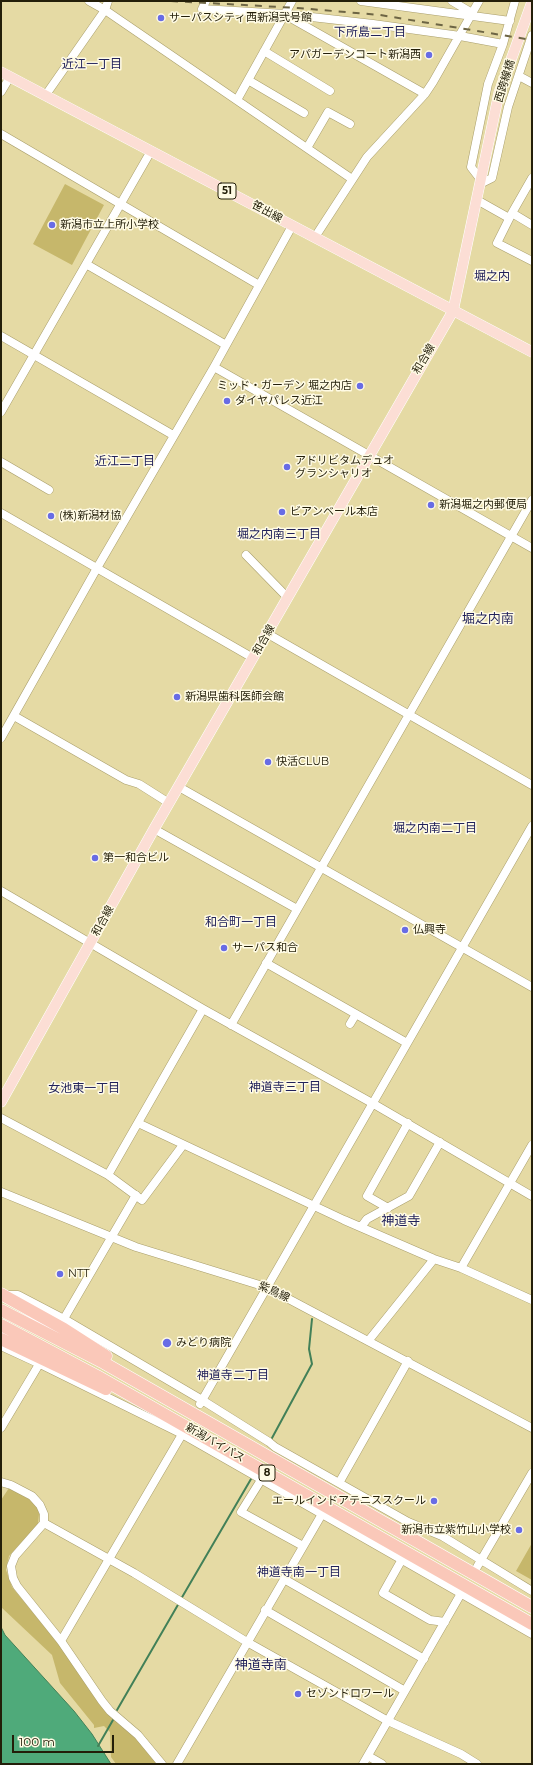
<!DOCTYPE html>
<html>
<head>
<meta charset="utf-8">
<style>
  body { margin:0 }
  #map { position:relative; width:533px; height:1765px; overflow:hidden; background:#e5daa4; font-family:Montserrat,sans-serif }
  canvas { display:block }
  .frame { position:absolute; inset:0; border:2px solid #231e09; pointer-events:none }
  .scale { position:absolute; left:12px; top:1735px; width:102px; height:18px; box-sizing:border-box; border:2px solid #231e09; border-top:0; padding-left:5px; font-size:12px; line-height:14px; white-space:nowrap; color:#231e09; -webkit-text-stroke:3px #fffbe5; paint-order:stroke }
</style>
</head>
<body>
<div id="map">
<canvas width="533" height="1765"></canvas>
<div class="frame"></div>
<div class="scale">100 m</div>
</div>
<script>
const c = document.querySelector('canvas').getContext('2d');
c.lineJoin = 'round';
function fillPath(path, color) {
  c.fillStyle = color;
  c.fill(path, 'evenodd');
}
function shape(rows) {
  const path = new Path2D();
  for (const r of rows) {
    path.moveTo(r[0], r[1]);
    for (let i = 2; i < r.length; i += 2) path.lineTo(r[i], r[i + 1]);
  }
  return path;
}
function stroke(path, color, width, dash) {
  c.strokeStyle = color;
  c.lineWidth = width;
  c.lineCap = dash ? 'butt' : 'round';
  c.setLineDash(dash || []);
  c.stroke(path);
}
function drawText(font, color, halo, rows, align = 'center') {
  c.font = font + ' Montserrat,"Noto Sans JP",sans-serif';
  c.lineWidth = 3;
  c.setLineDash([]);
  c.textBaseline = 'middle';
  c.strokeStyle = halo;
  c.fillStyle = color;
  for (const [text, x, y, turn = 0] of rows) {
    c.save();
    c.translate(x, y);
    c.rotate((+turn || 0) * Math.PI / 180);
    c.textAlign = isNaN(turn) ? turn : align;
    if (halo) c.strokeText(text, 0, 0);
    c.fillText(text, 0, 0);
    c.restore();
  }
}
fillPath(shape([
  [65,184,104,205,72,265,33,244],
  [9,1488,29,1499,38,1507,39,1514,38,1524,9,1556,6,1570,12,1587,157,1764,116,1764,111,1757,110,1732,104,1726,94,1728,94,1725,60,1683,52,1655,1,1607,1,1500],
  [532,1543,532,1580,516,1571]
]), '#c6b76b');
const water = shape([
  [1,1627,5,1635,74,1711,92,1734,111,1764,1,1764,1,1627]
]);
fillPath(water, '#4faa7a');
stroke(water, '#428058', 1);
stroke(shape([
  [272,1438,312,1364,309,1349,312,1319],
  [181,1599,251,1479],
  [117,1710,179,1603],
  [98,1746,113,1720]
]), '#428058', 2);
const minor = shape([
  [89,1,105,10,352,179],
  [206,1,202,9,285,14,373,24,460,36,503,44],
  [361,1,510,21],
  [452,1,472,13],
  [289,17,425,94],
  [264,51,330,91],
  [519,76,532,83],
  [248,80,304,113],
  [1,92,10,77],
  [45,96,105,10,108,1],
  [237,100,292,1],
  [1,134,259,285],
  [307,148,328,112,350,124],
  [532,178,512,213,497,243,532,261],
  [481,180,471,167,488,84,503,44,515,1],
  [480,184,492,178,508,107,532,35],
  [477,200,509,218],
  [512,213,532,225],
  [315,237,367,157,425,94,433,82,479,1],
  [86,264,226,345],
  [1,336,173,435],
  [214,367,532,548],
  [1,412,151,151],
  [1,462,49,490],
  [1,513,253,658],
  [246,555,287,597],
  [268,634,532,785],
  [14,716,126,780,139,784,169,803],
  [1,738,97,568,214,367,292,226],
  [179,787,532,987],
  [154,829,297,909],
  [1,891,203,1009,372,1103,532,1196],
  [266,963,407,1043],
  [350,1024,356,1014],
  [231,1025,532,500],
  [1,1118,108,1175,142,1200,183,1145],
  [138,1123,344,1220,434,1259,461,1268,532,1300],
  [108,1175,203,1009],
  [1,1192,136,1247,266,1287,532,1428],
  [388,1208,367,1196,408,1123],
  [361,1227,367,1219,409,1196,440,1142],
  [461,1268,532,1145],
  [6,1295,18,1295,64,1319,202,1400,269,1442,275,1447,408,1522,442,1536,532,1591],
  [62,1322,136,1195],
  [369,1340,434,1259],
  [1,1346,40,1364,182,1434,532,1634],
  [200,1404,532,826],
  [1,1428,41,1361],
  [261,1480,241,1512,303,1546],
  [1,1482,11,1485,32,1496,40,1505,44,1514,44,1523,15,1556,11,1566,13,1578,17,1586,61,1641,102,1701,110,1711,138,1735,162,1764],
  [339,1483,408,1361],
  [44,1523,134,1573,247,1642,388,1721,461,1754,477,1764],
  [401,1561,383,1593,430,1620,445,1622],
  [477,1567,532,1473],
  [284,1579,424,1659],
  [265,1610,405,1691],
  [61,1641,184,1431],
  [368,1756,382,1764],
  [177,1764,322,1514],
  [363,1764,463,1590]
]);
const major = shape([
  [1,72,532,352],
  [1,1102,154,829,453,311,499,93,532,2]
]);
const highway = shape([
  [1,1294,64,1329,106,1356],
  [1,1310,104,1363,532,1607],
  [1,1325,97,1376,532,1624],
  [1,1339,106,1389]
]);
stroke(minor, '#a99e6b', 9);
stroke(major, '#fff', 11);
stroke(highway, '#fff', 13);
stroke(minor, '#fff', 8);
stroke(major, '#fcded5', 10);
stroke(highway, '#fac8b9', 12);
stroke(shape([
  [171,1,298,8,380,15,532,40]
]), '#6d6544', 2, [7, 7]);
for (const [x, y, r, color] of [
  [161,18,4,"#686ce5"],
  [429,55,4,"#686ce5"],
  [52,225,4,"#686ce5"],
  [360,386,4,"#686ce5"],
  [227,401,4,"#686ce5"],
  [287,467,4,"#686ce5"],
  [431,505,4,"#686ce5"],
  [282,512,4,"#686ce5"],
  [51,516,4,"#686ce5"],
  [177,697,4,"#686ce5"],
  [268,762,4,"#686ce5"],
  [95,858,4,"#686ce5"],
  [405,930,4,"#686ce5"],
  [224,948,4,"#686ce5"],
  [60,1274,4,"#686ce5"],
  [167,1343,5,"#686ce5"],
  [434,1501,4,"#686ce5"],
  [519,1530,4,"#686ce5"],
  [298,1694,4,"#686ce5"]
]) {
  const dot = new Path2D();
  dot.arc(x, y, r, 0, 2 * Math.PI);
  c.fillStyle = color;
  c.fill(dot);
  stroke(dot, '#fffbe5', 1.5);
}
for (const [x, y, w] of [
  [227,191,18],
  [267,1473,16]
]) {
  const box = new Path2D();
  box.roundRect(x - w / 2, y - 8, w, 16, 3);
  c.fillStyle = '#fffbe5';
  c.fill(box);
  stroke(box, '#231e09', 1);
}
drawText('bold 10px', '#231e09', null, [
  ["51",227,191],
  ["8",267,1473]
]);
drawText('11px', '#231e09', '#fffbe5', [
  ["サーパスシティ西新潟弐号館",169,18],
  ["アパガーデンコート新潟西",421,55,"right"],
  ["新潟市立上所小学校",60,225],
  ["ミッド・ガーデン 堀之内店",352,386,"right"],
  ["ダイヤパレス近江",235,401],
  ["アドリビタムデュオ",295,461],
  ["グランシャリオ",295,474],
  ["新潟堀之内郵便局",439,505],
  ["ビアンベール本店",290,512],
  ["(株)新潟材協",59,516],
  ["新潟県歯科医師会館",185,697],
  ["快活CLUB",276,762],
  ["第一和合ビル",103,858],
  ["仏興寺",413,930],
  ["サーパス和合",232,948],
  ["NTT",68,1274],
  ["みどり病院",176,1343],
  ["エールインドアテニススクール",426,1501,"right"],
  ["新潟市立紫竹山小学校",511,1530,"right"],
  ["セゾンドロワール",306,1694]
], 'left');
drawText('11px', '#231e09', '#fffbe5', [
  ["西跨線橋",505,81,-73],
  ["笹出線",267,212,28],
  ["和合線",424,359,-59],
  ["和合線",264,640,-60],
  ["和合線",103,921,-61],
  ["紫鳥線",274,1292,24],
  ["新潟バイパス",215,1443,30]
]);
drawText('12px', '#22225b', '#fffbe5', [
  ["下所島二丁目",370,32],
  ["近江一丁目",92,64],
  ["堀之内",492,276],
  ["近江二丁目",125,461],
  ["堀之内南三丁目",279,534],
  ["堀之内南二丁目",435,828],
  ["和合町一丁目",241,922],
  ["神道寺三丁目",285,1087],
  ["女池東一丁目",84,1088],
  ["神道寺二丁目",233,1375],
  ["神道寺南一丁目",299,1572]
]);
drawText('13px', '#22225b', '#fffbe5', [
  ["堀之内南",488,619],
  ["神道寺",401,1221],
  ["神道寺南",261,1665]
]);
</script>
</body>
</html>
